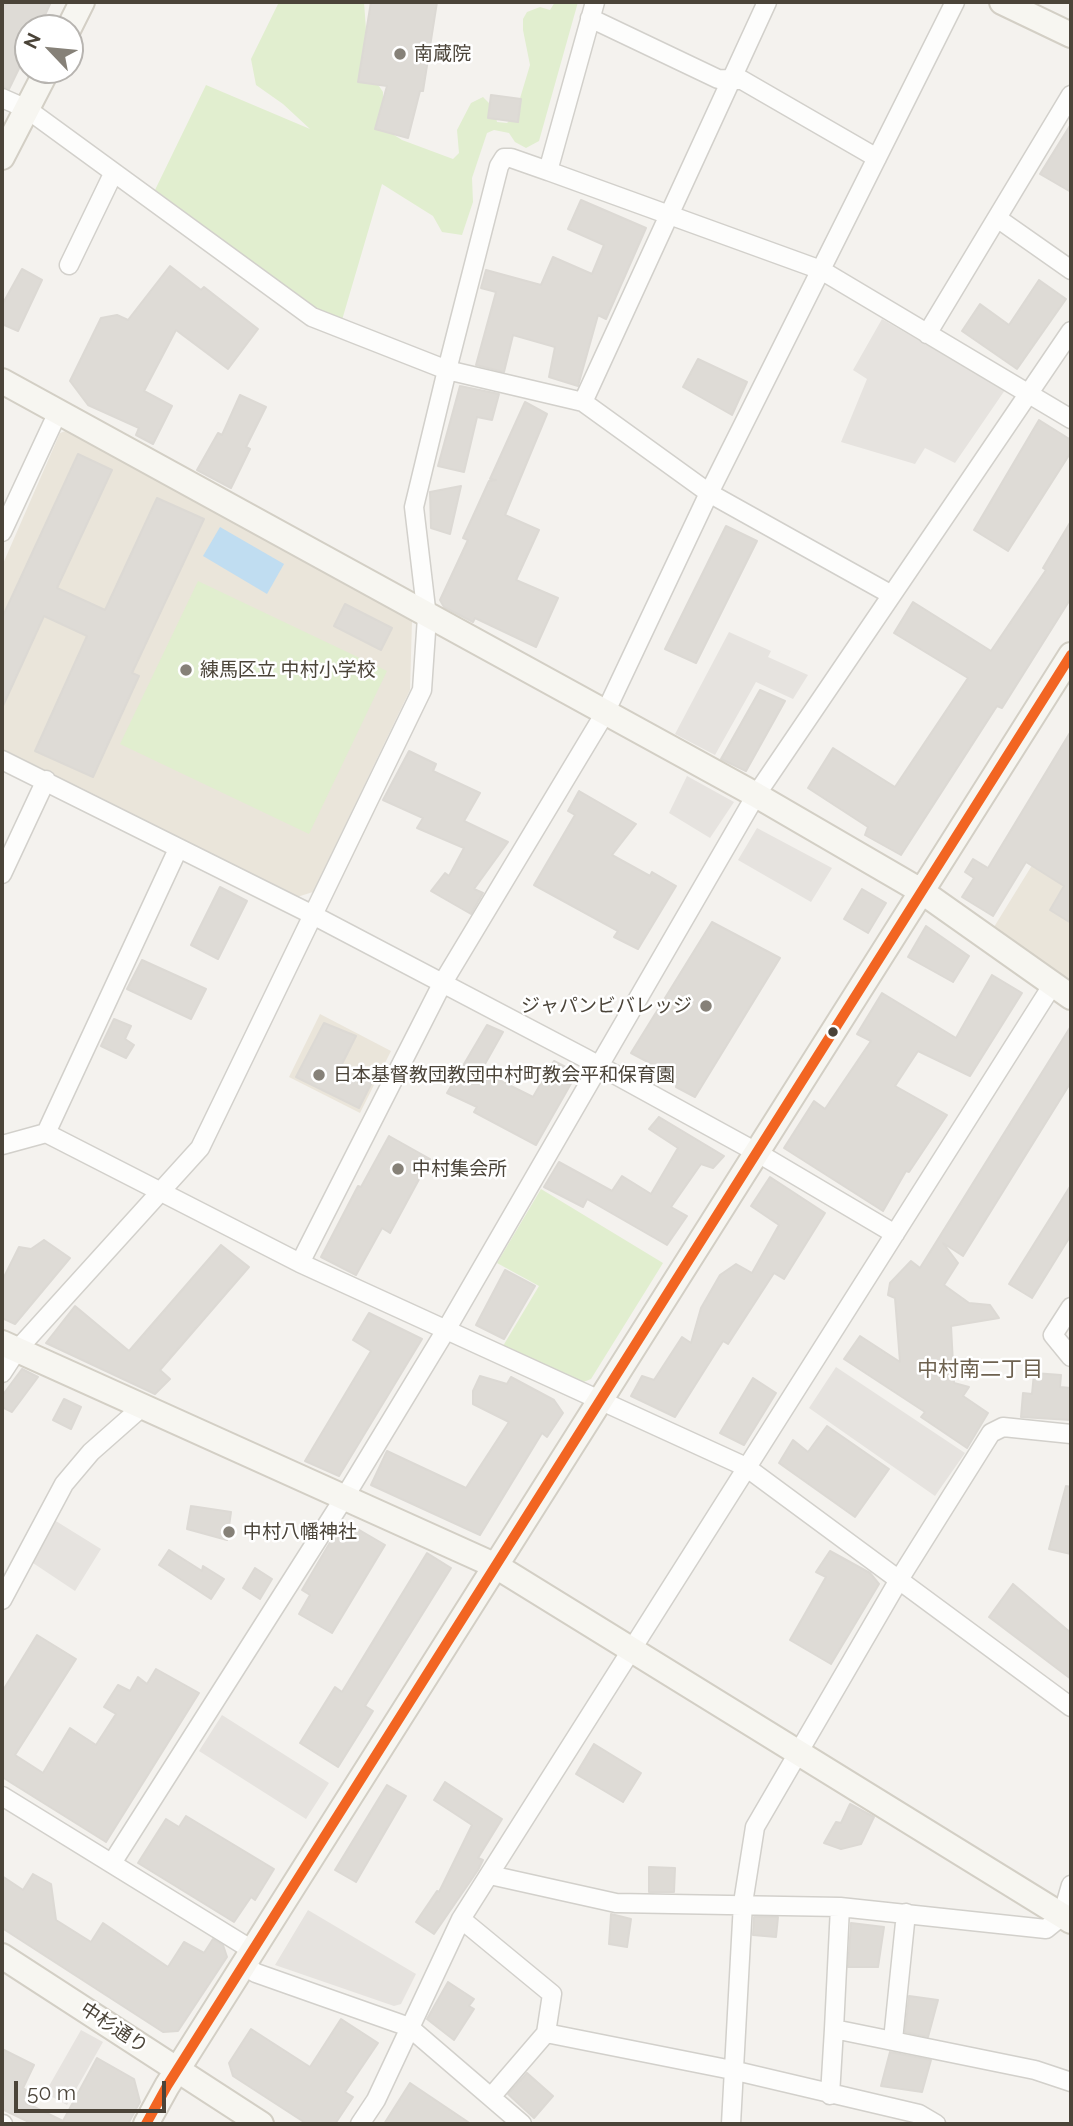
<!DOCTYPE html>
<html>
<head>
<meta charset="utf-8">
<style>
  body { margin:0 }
  #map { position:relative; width:1073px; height:2126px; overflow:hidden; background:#f4f2ee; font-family:Raleway,sans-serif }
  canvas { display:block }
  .frame { position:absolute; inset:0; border:4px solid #4b4439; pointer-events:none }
  .north { position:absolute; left:14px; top:14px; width:70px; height:70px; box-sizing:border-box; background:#fff; border:2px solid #b7b4b0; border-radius:50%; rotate:296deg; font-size:19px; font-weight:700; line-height:28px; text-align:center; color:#4b4439 }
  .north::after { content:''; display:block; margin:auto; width:24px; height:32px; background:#868178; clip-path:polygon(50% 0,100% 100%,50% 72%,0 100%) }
  .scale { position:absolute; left:14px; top:2081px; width:152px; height:32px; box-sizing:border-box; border:4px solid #4b4439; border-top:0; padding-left:9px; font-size:21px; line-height:24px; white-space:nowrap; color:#4b4439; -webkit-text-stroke:5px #fff; paint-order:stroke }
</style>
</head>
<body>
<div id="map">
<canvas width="1073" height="2126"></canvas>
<div class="frame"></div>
<div class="north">N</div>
<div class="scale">50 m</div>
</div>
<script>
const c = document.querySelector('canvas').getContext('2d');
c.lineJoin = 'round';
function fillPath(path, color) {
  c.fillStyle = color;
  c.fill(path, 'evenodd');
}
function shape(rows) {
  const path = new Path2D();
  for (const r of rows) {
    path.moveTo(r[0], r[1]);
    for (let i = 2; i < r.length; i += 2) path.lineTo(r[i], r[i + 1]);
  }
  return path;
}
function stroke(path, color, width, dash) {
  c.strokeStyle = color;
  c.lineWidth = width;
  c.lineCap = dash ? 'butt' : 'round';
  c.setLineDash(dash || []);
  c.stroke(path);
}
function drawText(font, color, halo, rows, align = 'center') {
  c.font = font + ' Raleway,"Noto Sans JP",sans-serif';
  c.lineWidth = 5;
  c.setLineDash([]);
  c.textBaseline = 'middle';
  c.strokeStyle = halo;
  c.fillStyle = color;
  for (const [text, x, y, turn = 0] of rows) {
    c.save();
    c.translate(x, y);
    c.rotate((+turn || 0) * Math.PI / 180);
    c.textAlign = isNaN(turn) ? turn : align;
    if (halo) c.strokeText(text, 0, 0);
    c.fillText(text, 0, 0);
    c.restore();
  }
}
fillPath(shape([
  [68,430,412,621,410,690,313,892,297,897,2,750,2,566,60,433],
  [1071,802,1071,982,994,927],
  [320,1014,391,1051,360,1113,289,1077]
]), '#eae5da');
fillPath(shape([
  [279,2,364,2,369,71,383,92,383,128,402,140,453,159,459,153,457,130,471,103,483,97,494,108,497,122,507,123,515,115,530,65,523,30,523,19,527,12,540,7,550,10,555,2,578,2,539,141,526,148,515,142,509,133,494,130,487,133,472,178,473,202,462,235,442,232,433,216,382,184,342,320,316,308,155,190,206,85,310,129,283,104,256,85,251,59],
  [198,581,387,671,309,834,120,744],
  [541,1189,663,1263,591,1379,581,1383,503,1346,539,1286,497,1263]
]), '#e1eecf');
fillPath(shape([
  [882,319,1005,390,955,463,925,448,915,464,841,442,867,379,853,370],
  [729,632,771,651,768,657,808,675,793,699,756,682,715,755,675,734],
  [687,776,734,802,710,838,669,813],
  [757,828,832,868,811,902,738,860],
  [836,1367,965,1453,935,1496,809,1408],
  [51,1518,101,1549,75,1591,30,1561],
  [222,1715,329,1783,306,1819,199,1751],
  [308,1910,416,1974,401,2004,394,2006,275,1965],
  [81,2030,103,2042,67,2105,45,2093]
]), '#e6e3df');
fillPath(shape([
  [220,527,284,564,267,594,203,556]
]), '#c0ddf1');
const building = shape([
  [2,2,51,2,39,28,28,28,28,50,9,89,2,87,2,2],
  [371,2,437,2,423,91,420,91,408,138,375,129,387,86,358,82,371,2],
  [491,95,521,99,518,122,488,118,491,95],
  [1071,124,1071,192,1040,174,1071,124],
  [581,200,646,228,606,319,598,315,578,386,549,377,555,347,513,335,504,372,476,365,496,292,481,288,486,270,541,285,553,257,592,274,604,245,568,229,581,200],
  [170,266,201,290,204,287,258,329,228,369,176,330,144,391,172,406,153,444,136,435,139,428,88,405,70,381,101,318,117,315,128,320,170,266],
  [22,269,42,280,18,331,2,324,2,305,22,269],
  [1039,280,1066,299,1017,369,962,331,980,304,1009,325,1039,280],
  [698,359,747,382,732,415,683,387,698,359],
  [460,386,499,394,492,420,477,417,464,472,438,466,460,386],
  [240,395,266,407,246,447,250,449,231,488,197,470,218,433,222,435,240,395],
  [525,402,547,414,505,515,539,530,516,580,558,598,536,647,475,618,473,622,444,607,440,600,468,540,463,538,489,481,496,480,490,479,525,402],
  [1039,420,1071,440,1071,452,1008,551,974,530,1039,420],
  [78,454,112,470,57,588,105,610,157,498,204,519,132,673,139,676,93,777,35,751,87,636,44,616,2,708,2,618,78,454],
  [461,486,450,534,431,528,430,492,461,486],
  [1071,521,1071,598,1002,708,997,706,901,855,865,835,868,827,808,788,833,748,895,787,968,678,894,633,913,602,991,651,1046,570,1043,568,1071,521],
  [726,526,757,541,696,663,665,649,726,526],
  [345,604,392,628,381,650,334,626,345,604],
  [760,690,785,701,746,771,721,759,760,690],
  [1071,731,1071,923,1050,910,1064,886,1026,862,993,916,962,897,974,878,965,872,973,859,988,868,1071,731],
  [409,751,436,764,433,771,480,793,464,821,508,842,474,889,483,893,471,914,431,891,445,873,449,876,464,848,417,828,423,818,383,800,409,751],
  [579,791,636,824,612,855,650,876,652,872,676,886,638,949,614,937,618,931,534,885,575,815,568,811,579,791],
  [220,887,247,901,218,959,191,945,220,887],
  [862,889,886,903,868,933,844,919,862,889],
  [712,922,780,958,695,1097,676,1087,678,1078,631,1053,712,922],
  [926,926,969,956,953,982,908,957,926,926],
  [142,960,206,989,191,1019,127,989,142,960],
  [992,975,1022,993,970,1076,918,1051,895,1086,947,1115,909,1172,906,1171,883,1211,784,1148,814,1101,825,1109,871,1041,857,1034,882,993,956,1038,992,975],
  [114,1019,131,1026,125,1039,134,1045,126,1058,101,1046,114,1019],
  [324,1023,356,1036,338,1072,365,1073,374,1078,359,1108,296,1077,324,1023],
  [487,1025,503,1032,481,1071,533,1097,554,1061,577,1073,536,1145,474,1112,477,1107,447,1093,487,1025],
  [1071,1026,1071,1082,963,1256,943,1243,958,1263,944,1285,969,1303,990,1305,999,1318,951,1326,954,1383,969,1387,963,1396,988,1413,967,1448,921,1417,925,1412,844,1359,860,1336,900,1362,895,1298,888,1295,890,1283,911,1261,920,1268,1071,1026],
  [659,1117,724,1156,713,1168,701,1164,671,1207,687,1216,667,1245,587,1199,583,1207,544,1187,559,1162,612,1191,622,1176,651,1194,678,1148,649,1129,659,1117],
  [389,1136,430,1159,390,1233,382,1228,356,1275,321,1257,358,1186,361,1187,389,1136],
  [770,1177,825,1213,784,1279,774,1273,728,1344,723,1341,675,1417,631,1396,642,1376,654,1380,682,1337,691,1343,701,1308,720,1275,736,1264,752,1273,779,1225,751,1206,770,1177],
  [1071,1185,1071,1235,1032,1298,1009,1284,1071,1185],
  [44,1240,70,1258,15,1324,2,1318,2,1281,19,1247,31,1249,44,1240],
  [221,1245,249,1267,160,1370,170,1379,155,1394,46,1343,75,1306,129,1351,221,1245],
  [505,1270,535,1286,504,1339,476,1325,505,1270],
  [369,1313,422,1339,339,1476,305,1461,371,1351,353,1340,369,1313],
  [22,1369,38,1377,12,1412,2,1407,2,1396,22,1369],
  [1034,1373,1061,1375,1060,1387,1071,1388,1071,1420,1021,1417,1023,1393,1032,1394,1034,1373],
  [480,1376,507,1384,511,1377,554,1400,563,1413,547,1437,542,1433,480,1535,371,1485,387,1451,466,1488,509,1422,473,1404,473,1391,480,1376],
  [753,1378,776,1393,744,1445,720,1433,753,1378],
  [64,1399,81,1407,71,1429,53,1420,64,1399],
  [827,1426,889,1469,855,1517,779,1463,793,1440,808,1452,827,1426],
  [1066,1486,1071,1487,1071,1554,1049,1549,1066,1486],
  [191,1506,231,1512,227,1540,187,1529,191,1506],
  [349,1524,385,1545,332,1633,299,1614,310,1595,302,1590,335,1534,342,1535,349,1524],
  [169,1550,202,1571,203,1566,224,1579,211,1599,159,1565,169,1550],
  [830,1551,870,1573,879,1584,831,1664,790,1640,826,1577,816,1572,830,1551],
  [427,1553,451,1568,365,1706,373,1711,338,1767,300,1743,335,1687,342,1692,427,1553],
  [255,1568,272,1579,260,1599,243,1588,255,1568],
  [1013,1584,1071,1633,1071,1679,989,1617,1013,1584],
  [37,1635,76,1659,15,1755,43,1773,70,1728,96,1745,116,1714,104,1707,118,1685,130,1691,138,1677,147,1684,156,1669,199,1693,106,1842,2,1777,2,1692,37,1635],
  [594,1744,641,1773,623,1802,576,1774,594,1744],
  [445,1782,502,1819,478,1858,483,1860,478,1870,434,1934,416,1922,437,1891,439,1892,472,1825,434,1800,445,1782],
  [387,1785,406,1796,356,1882,335,1870,387,1785],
  [850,1804,874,1817,861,1844,841,1849,824,1843,836,1822,841,1823,850,1804],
  [186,1816,274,1869,255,1900,251,1897,234,1922,138,1863,166,1819,179,1827,186,1816],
  [649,1867,675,1868,674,1892,649,1892,649,1867],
  [33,1874,51,1884,56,1920,91,1942,103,1923,168,1967,184,1942,204,1953,213,1939,223,1945,227,1957,178,2031,163,2032,2,1928,2,1876,23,1890,33,1874],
  [611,1914,631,1919,627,1947,609,1944,611,1914],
  [754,1917,778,1917,776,1937,753,1935,754,1917],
  [851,1923,884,1927,878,1967,848,1967,851,1923],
  [448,1982,474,1999,469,2006,474,2009,454,2040,427,2019,448,1982],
  [909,1996,938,2000,928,2037,905,2032,909,1996],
  [341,2019,378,2043,345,2092,353,2097,335,2124,307,2124,233,2076,229,2063,251,2029,310,2067,341,2019],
  [2,2049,34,2065,23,2088,31,2093,26,2103,63,2121,97,2058,134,2079,140,2102,128,2124,33,2124,2,2109,2,2049],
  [890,2052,931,2060,922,2092,881,2086,890,2052],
  [527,2073,553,2096,534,2118,508,2094,527,2073],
  [410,2083,471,2124,384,2124,410,2083]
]);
fillPath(building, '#dedbd6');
stroke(building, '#dcd9d4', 2);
const street = shape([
  [590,18,718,79,742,80,877,158],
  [2,98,27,109,312,317,447,370,583,402,709,493,890,594],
  [548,171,821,270,1071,419],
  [997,218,1071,270],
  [69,265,113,174],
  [927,334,1071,95],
  [583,402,767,2],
  [2,532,58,412],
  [2,760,311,914,585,1058,758,1153,895,1234],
  [2,874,46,780],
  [46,1133,178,849],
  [2,1145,46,1133,300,1263,746,1467,1071,1707],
  [300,1263,442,984,605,713,709,493,955,2],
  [1071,1307,1053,1335,1071,1357],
  [2,1373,17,1350,200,1148,422,690,427,617,414,507,447,370,499,166,504,158,511,158,548,171,595,2],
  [2,1600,64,1484,91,1452,142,1407],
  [2,1796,252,1950],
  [112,1863,344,1498,446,1330,756,795,1071,331],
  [490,1875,616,1903,840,1907,1046,1929,1062,1916,1071,1885],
  [461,1919,552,1994,546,2033],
  [243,1965,256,1973,409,2027,522,2124],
  [834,2029,840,1907],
  [893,2040,906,1913],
  [830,2095,834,2029,1035,2070,1071,2082],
  [491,2097,546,2033,732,2070,919,2114,936,2124],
  [2,2124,3,2124],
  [360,2124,376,2100,461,1919,1053,984],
  [731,2124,743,1903,755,1827,900,1578,991,1433,1003,1427,1071,1434]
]);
const secondary = shape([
  [1002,2,1071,35],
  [69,28,82,2],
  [2,157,47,70],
  [2,381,756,795,921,891,1071,997],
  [2,1343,496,1566,1071,1921],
  [2,1956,261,2124],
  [146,2124,167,2086,1071,655]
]);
stroke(street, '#d2d0cb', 21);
stroke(secondary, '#d3cfc5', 28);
stroke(street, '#fdfdfc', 18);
stroke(secondary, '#f7f6f1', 24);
stroke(shape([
  [146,2124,167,2086,1071,655]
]), '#f26522', 10);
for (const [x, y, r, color] of [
  [400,54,7,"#868178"],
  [186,670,7,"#868178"],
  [706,1006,7,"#868178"],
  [833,1032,6,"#4b4439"],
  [319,1075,7,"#868178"],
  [398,1169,7,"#868178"],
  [229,1532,7,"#868178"]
]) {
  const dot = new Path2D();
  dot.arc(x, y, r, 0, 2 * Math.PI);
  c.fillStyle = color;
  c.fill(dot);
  stroke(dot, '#fff', 2.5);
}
drawText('19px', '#4b4439', '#fff', [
  ["南蔵院",414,54],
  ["練馬区立 中村小学校",200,670],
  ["ジャパンビバレッジ",692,1006,"right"],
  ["日本基督教団教団中村町教会平和保育園",333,1075],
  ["中村集会所",412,1169],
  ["中村八幡神社",243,1532]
], 'left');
drawText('19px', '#4b4439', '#fff', [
  ["中杉通り",114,2028,33]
]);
drawText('21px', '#6e6250', '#fff', [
  ["中村南二丁目",980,1370]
]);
</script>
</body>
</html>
